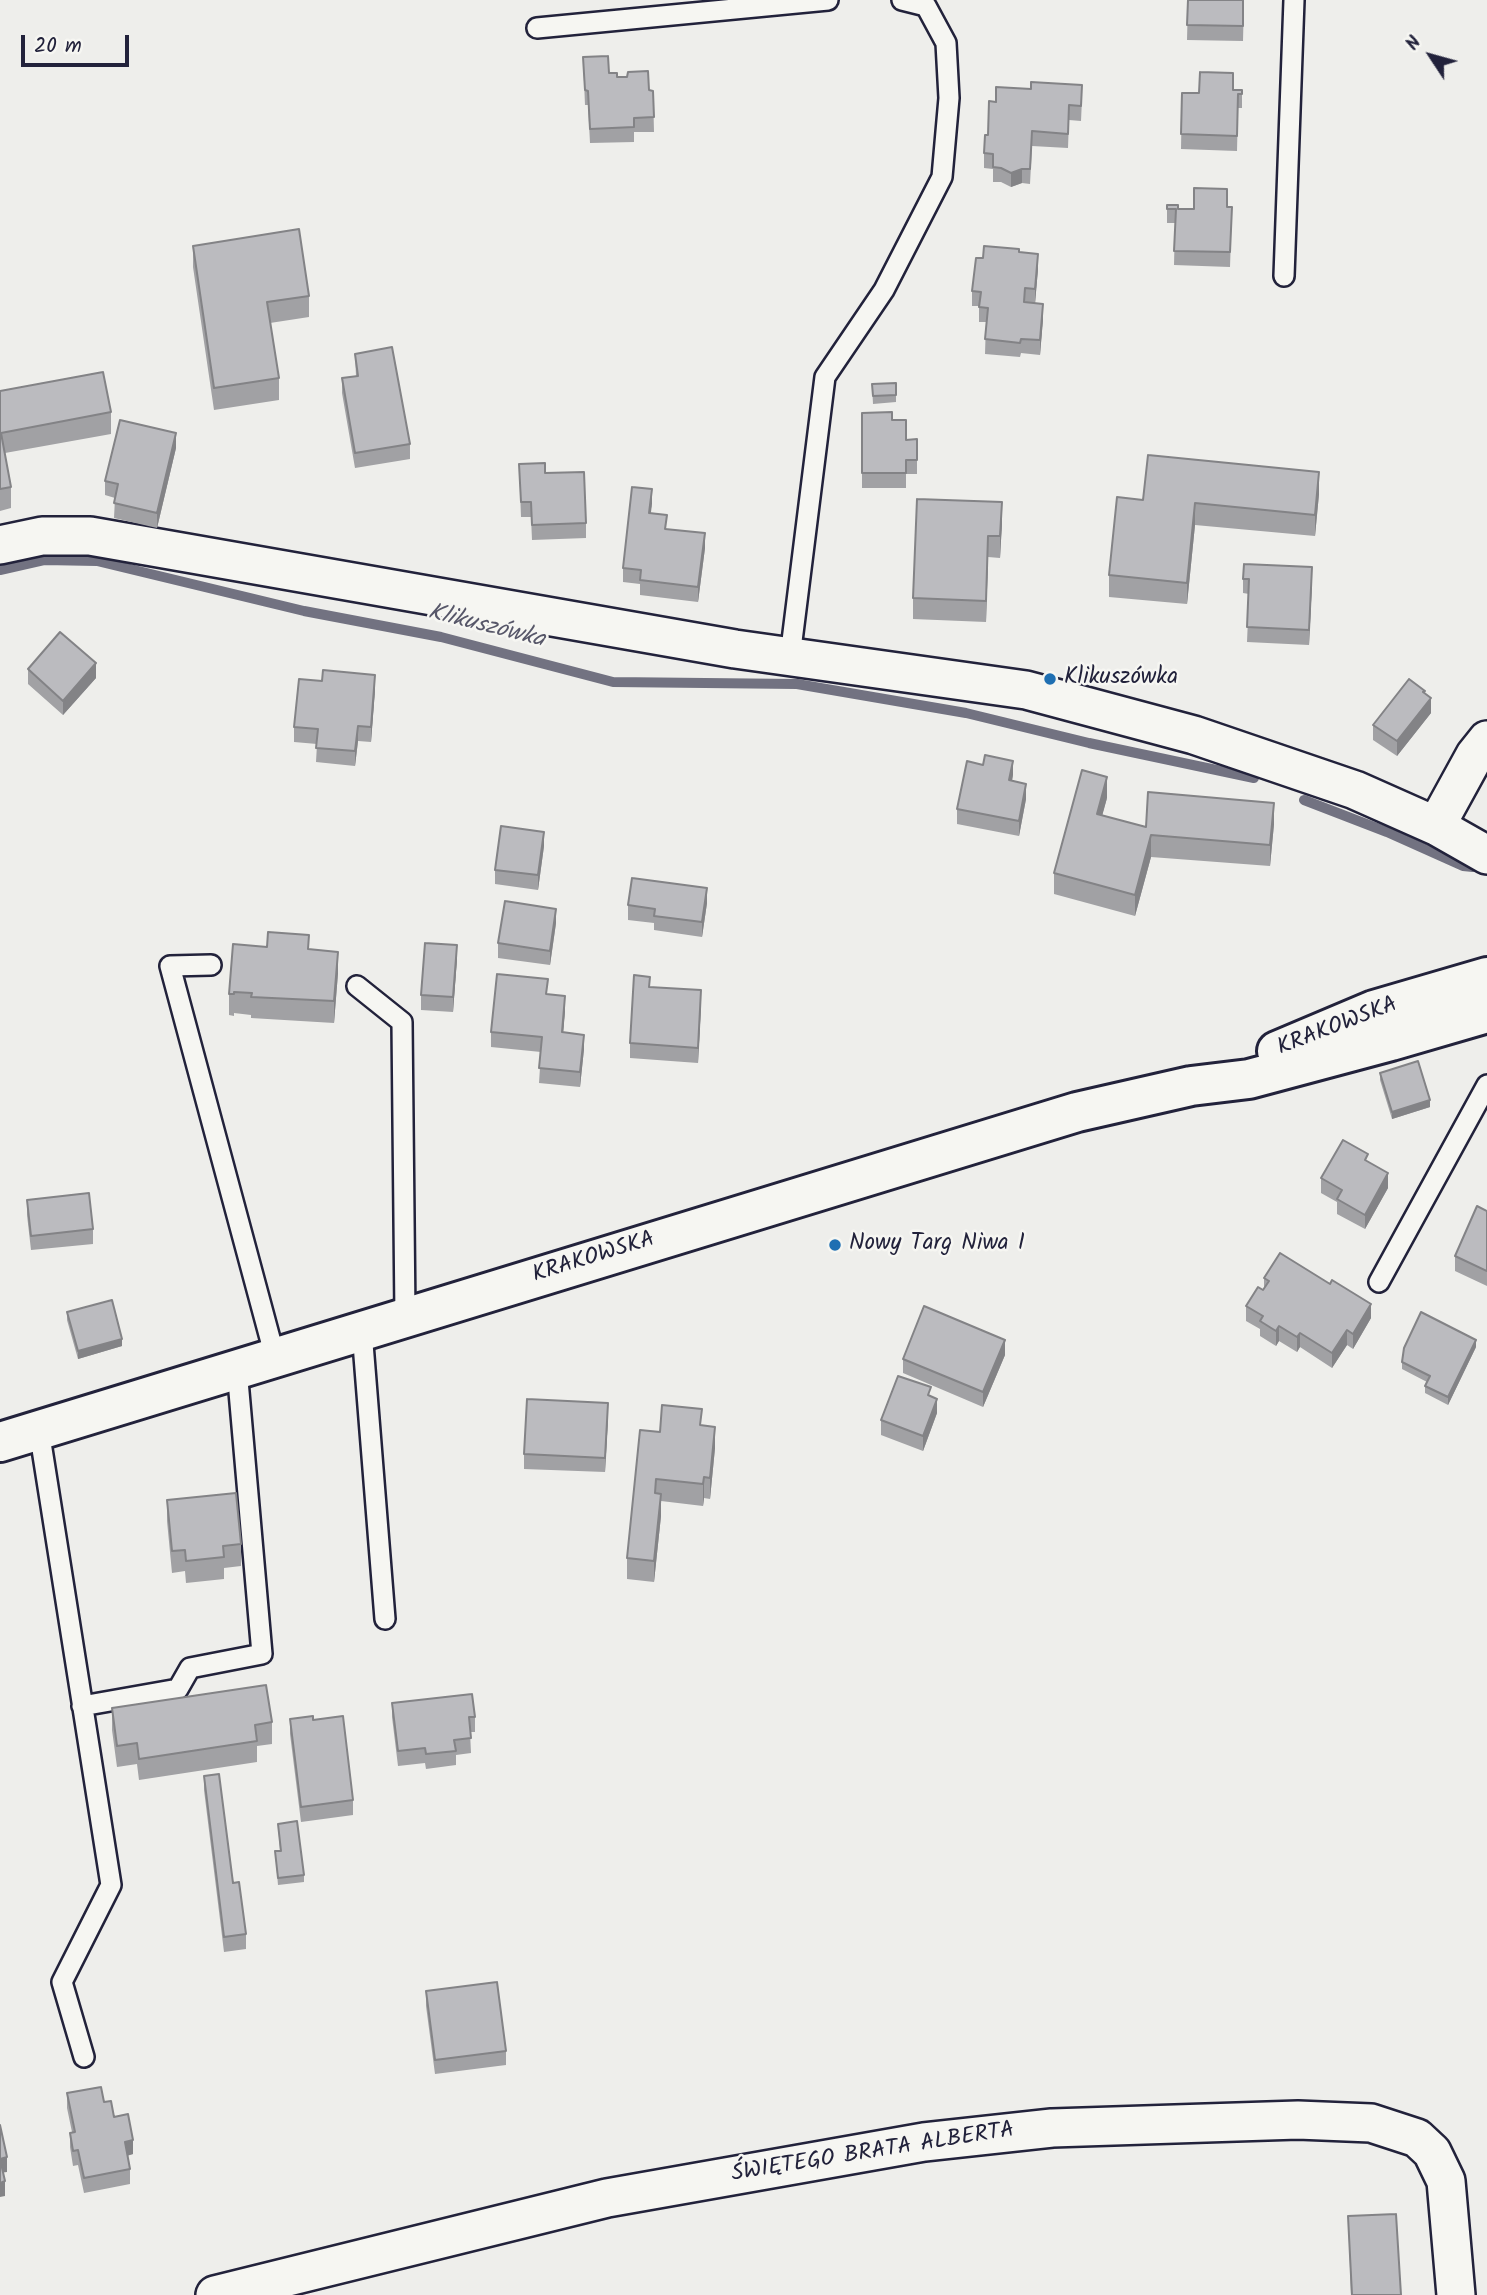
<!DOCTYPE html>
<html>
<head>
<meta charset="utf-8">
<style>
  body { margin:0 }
  #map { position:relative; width:1487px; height:2295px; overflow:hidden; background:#eeeeeb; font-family:Kalam,sans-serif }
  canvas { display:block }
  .north { position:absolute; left:1396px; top:21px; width:70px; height:70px; -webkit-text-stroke:5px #f6f6f2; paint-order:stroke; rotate:306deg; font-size:19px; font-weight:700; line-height:28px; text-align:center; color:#22223b }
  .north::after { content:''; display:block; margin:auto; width:24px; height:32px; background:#22223b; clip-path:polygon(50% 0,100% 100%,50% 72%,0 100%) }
  .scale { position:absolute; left:21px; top:35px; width:108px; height:32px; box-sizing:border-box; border:4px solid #22223b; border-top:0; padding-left:9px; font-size:21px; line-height:24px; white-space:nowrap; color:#22223b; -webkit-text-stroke:5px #f6f6f2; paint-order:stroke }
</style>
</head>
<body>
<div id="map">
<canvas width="1487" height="2295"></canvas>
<div class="north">N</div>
<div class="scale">20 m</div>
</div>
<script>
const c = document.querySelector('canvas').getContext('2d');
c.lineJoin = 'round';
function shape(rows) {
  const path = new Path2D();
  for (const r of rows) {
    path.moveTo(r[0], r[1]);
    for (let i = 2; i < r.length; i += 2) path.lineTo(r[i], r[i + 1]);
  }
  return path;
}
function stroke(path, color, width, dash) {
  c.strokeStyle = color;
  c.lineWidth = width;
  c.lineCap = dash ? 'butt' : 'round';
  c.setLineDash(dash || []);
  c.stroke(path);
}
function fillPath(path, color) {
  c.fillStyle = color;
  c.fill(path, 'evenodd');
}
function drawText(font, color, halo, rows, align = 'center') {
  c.font = font + ' Kalam,sans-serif';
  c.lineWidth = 5;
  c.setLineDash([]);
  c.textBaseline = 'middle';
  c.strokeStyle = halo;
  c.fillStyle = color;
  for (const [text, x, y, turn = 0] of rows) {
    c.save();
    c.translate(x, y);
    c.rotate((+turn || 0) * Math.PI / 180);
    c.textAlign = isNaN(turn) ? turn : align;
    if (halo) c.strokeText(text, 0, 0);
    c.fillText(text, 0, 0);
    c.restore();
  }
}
stroke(shape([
  [0,570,44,560,97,561,304,611,441,637,613,682,797,684,966,713,1089,743,1254,778],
  [1304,800,1387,832,1463,866,1473,867]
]), '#727281', 10);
const service = shape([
  [537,28,828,0],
  [1284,276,1294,0],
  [790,657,825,377,884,290,942,177,949,98,946,43,926,6,902,0],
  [211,965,170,966,275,1357],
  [357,986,402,1022,405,1317],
  [1379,1282,1487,1085],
  [362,1331,385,1619],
  [39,1430,111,1885,62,1982,84,2057],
  [82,1706,178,1689,190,1668,262,1654,237,1369]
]);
const minor = shape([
  [0,545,42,536,90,536,735,649,1026,690,1194,735,1355,790,1436,826,1487,855],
  [1436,826,1475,755,1487,740],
  [215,2295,607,2198,924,2142,1052,2128,1298,2120,1371,2123,1417,2138,1432,2152,1446,2181,1456,2295]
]);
const secondary = shape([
  [1277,1051,1374,1010,1487,977],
  [0,1442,1077,1112,1191,1086,1249,1079,1391,1041,1487,1013]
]);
stroke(service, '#22223b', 24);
stroke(minor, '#22223b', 42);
stroke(secondary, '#22223b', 44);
stroke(service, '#f6f6f2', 19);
stroke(minor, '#f6f6f2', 37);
stroke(secondary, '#f6f6f2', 38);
fillPath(shape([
  [1188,0,1244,0,1243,41,1187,40],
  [583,57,617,77,649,90,653,91,654,132,634,132,634,142,590,143,588,105,585,105],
  [1233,90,1242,90,1242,108,1238,108,1237,151,1181,149,1182,93,1199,93],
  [1082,99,1081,121,1069,120,1068,148,1032,146,1030,184,1022,183,1011,187,1001,182,993,182,993,169,984,168,984,153,988,135],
  [1167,205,1178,209,1194,209,1232,207,1230,267,1174,265,1175,223,1167,223],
  [193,246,309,296,309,317,270,323,279,378,279,400,214,410,193,267],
  [1019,252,1038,269,1035,303,1043,319,1040,355,1021,353,1020,357,985,354,986,322,979,322,979,306,972,306,972,291,983,258],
  [355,354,410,444,410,459,355,468,342,393,342,378,356,376],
  [896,383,896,402,873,404,872,384],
  [0,391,111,412,111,434,5,453,11,487,11,508,0,511],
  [862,413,892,420,906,440,917,439,917,474,906,474,906,488,862,488],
  [176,448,157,528,114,518,115,498,105,495,105,481],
  [519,464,545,473,586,523,586,538,532,540,531,517,521,517],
  [1319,494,1315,536,1195,525,1187,604,1109,597,1109,575,1143,500],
  [652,504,650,513,667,529,705,548,698,602,640,595,640,584,623,582,623,568],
  [1002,523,1000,558,988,557,986,622,913,619,913,598],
  [1243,579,1312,582,1309,645,1247,642,1249,594,1243,593],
  [28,669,96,678,63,715,28,684],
  [375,690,371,742,358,741,355,766,316,762,317,744,294,742,294,727],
  [1425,694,1431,713,1397,756,1373,740,1373,725],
  [1013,775,1012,781,1026,799,1019,836,957,824,957,809],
  [1107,798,1102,815,1146,827,1274,824,1270,866,1151,857,1135,916,1054,894,1054,873],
  [544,846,538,890,495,884,495,870],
  [707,903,702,937,654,930,654,923,628,920,628,905],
  [556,923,550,965,498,958,498,943],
  [267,947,309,949,338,973,334,1023,251,1018,251,1015,234,1013,234,1016,229,1015,229,994],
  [457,959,453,1012,421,1010,421,995],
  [650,987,701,1005,698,1063,630,1058,630,1043],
  [548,994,565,1011,563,1033,584,1049,580,1087,539,1083,541,1052,491,1047,491,1032],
  [1380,1073,1430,1107,1392,1119,1380,1080],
  [1321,1178,1388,1188,1365,1229,1337,1214,1337,1202,1321,1193],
  [27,1200,93,1229,93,1244,31,1250,27,1215],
  [1487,1211,1487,1286,1455,1271,1455,1256],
  [1264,1278,1371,1318,1353,1349,1347,1345,1332,1368,1300,1347,1297,1352,1279,1341,1276,1346,1260,1336,1260,1329,1246,1321,1246,1306,1264,1289],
  [67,1312,122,1346,78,1359,67,1320],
  [1476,1347,1448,1405,1425,1393,1425,1386,1427,1382,1402,1369,1402,1362],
  [1005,1355,983,1407,903,1373,903,1359],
  [931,1396,937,1413,923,1451,881,1435,881,1420],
  [608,1418,605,1472,524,1469,524,1454],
  [702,1425,715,1448,710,1499,704,1498,703,1506,661,1501,661,1516,654,1582,627,1579,627,1558,660,1432],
  [167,1500,241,1544,241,1566,224,1568,224,1579,186,1583,185,1571,172,1573,167,1521],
  [392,1703,475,1717,475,1732,470,1732,471,1753,456,1755,456,1765,426,1769,425,1763,398,1766,392,1717],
  [112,1708,272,1722,272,1744,257,1746,257,1762,139,1780,137,1764,117,1767,112,1730],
  [290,1719,313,1720,353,1800,353,1815,301,1822,290,1734],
  [204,1776,233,1883,246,1934,246,1949,224,1952,204,1790],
  [278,1824,304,1875,304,1882,278,1885,275,1851,280,1851],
  [426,1991,506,2051,506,2065,435,2074,426,2006],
  [67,2093,104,2102,114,2117,133,2154,127,2156,130,2169,130,2184,84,2193,78,2165,73,2166,70,2147,70,2133,72,2132,67,2108],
  [1348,2216,1401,2295,1351,2295]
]), '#a1a1a4');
fillPath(shape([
  [1022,169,1022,183,1011,187,1011,173],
  [1038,254,1038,269,1035,304,1035,289],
  [1043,304,1043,319,1040,355,1040,340],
  [176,433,176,448,157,528,157,513],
  [1319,472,1319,494,1315,536,1315,515],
  [652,489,652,504,649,528,649,513],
  [1002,502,1002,523,1000,558,1000,536],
  [1195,503,1195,525,1187,604,1187,583],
  [705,533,705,548,698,602,698,587],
  [988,536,988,557,986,622,986,601],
  [1312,567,1312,582,1309,645,1309,630],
  [96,663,96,678,63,715,63,701],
  [375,675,375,690,371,742,371,727],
  [1425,691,1425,705,1431,698,1431,713,1397,756,1397,741],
  [358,726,358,741,355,766,355,751],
  [1013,761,1013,775,1009,795,1009,780],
  [1107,777,1107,798,1097,835,1097,814],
  [1026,784,1026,799,1019,836,1019,821],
  [1274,803,1274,824,1270,866,1270,845],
  [544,832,544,846,538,890,538,875],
  [1151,835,1151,857,1135,916,1135,895],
  [707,888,707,903,702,937,702,922],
  [556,909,556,923,550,965,550,951],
  [457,945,457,959,453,1012,453,997],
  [338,952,338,973,334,1023,334,1001],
  [701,990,701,1005,698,1063,698,1048],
  [565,996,565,1011,562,1047,562,1032],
  [584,1035,584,1049,580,1087,580,1072],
  [1430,1100,1430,1107,1392,1119,1392,1112],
  [1388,1173,1388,1188,1365,1229,1365,1215],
  [1371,1304,1371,1318,1353,1349,1353,1334],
  [1279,1326,1279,1341,1276,1346,1276,1331],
  [1347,1330,1347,1345,1332,1368,1332,1353],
  [1300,1333,1300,1347,1297,1352,1297,1337],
  [122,1339,122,1346,78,1359,78,1351],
  [1005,1340,1005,1355,983,1407,983,1392],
  [1476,1340,1476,1347,1448,1405,1448,1397],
  [937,1399,937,1413,923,1451,923,1436],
  [608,1403,608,1418,605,1472,605,1458],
  [715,1427,715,1448,710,1499,710,1478],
  [704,1477,704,1498,703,1506,703,1484],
  [661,1494,661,1516,654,1582,654,1561],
  [133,2140,133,2154,125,2156,125,2142],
  [7,2157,7,2172,0,2173,0,2159],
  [5,2181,5,2196,0,2197,0,2183]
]), '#838386');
const building = shape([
  [1188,0,1243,0,1243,26,1187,25,1188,0],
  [608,56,609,73,617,73,617,77,627,77,628,72,648,71,649,90,653,91,654,117,634,118,634,127,590,129,588,91,585,90,583,57,608,56],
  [1200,72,1233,73,1233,90,1242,90,1242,94,1238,94,1237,136,1181,134,1182,93,1199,93,1200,72],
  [1031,82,1082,85,1081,106,1069,105,1068,134,1032,131,1030,169,1022,169,1011,173,1001,168,993,167,993,154,984,153,985,135,988,135,989,101,996,102,996,87,1031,89,1031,82],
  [1194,188,1227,189,1227,207,1232,207,1230,252,1174,251,1176,209,1167,209,1167,205,1178,205,1178,209,1194,209,1194,188],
  [299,229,309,296,267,302,279,378,214,388,193,246,299,229],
  [984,246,1019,249,1019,252,1038,254,1035,289,1025,288,1024,302,1043,304,1040,340,1021,339,1020,343,985,339,988,308,979,307,981,292,972,291,976,258,983,258,984,246],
  [392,347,410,444,355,453,342,378,358,376,355,354,392,347],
  [103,372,111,412,1,433,11,487,0,489,0,391,103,372],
  [896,383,896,395,873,396,872,384,896,383],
  [892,412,892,420,906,420,906,440,917,439,917,460,906,460,906,473,862,473,862,413,892,412],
  [120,420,176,433,157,513,114,503,118,484,105,481,120,420],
  [1148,455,1319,472,1315,515,1195,503,1187,583,1109,575,1117,497,1143,500,1148,455],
  [545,463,545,473,584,472,586,523,532,525,531,502,521,502,519,464,545,463],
  [632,487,652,489,649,513,667,515,665,529,705,533,698,587,640,580,641,570,623,568,632,487],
  [917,499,1002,502,1000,536,988,536,986,601,913,598,917,499],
  [1244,564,1312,567,1309,630,1247,627,1249,579,1243,579,1244,564],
  [60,632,96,663,63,701,28,669,60,632],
  [323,670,375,675,371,727,358,726,355,751,316,748,318,729,294,727,299,679,322,681,323,670],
  [1409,679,1425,691,1423,692,1431,698,1397,741,1373,725,1409,679],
  [985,755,1013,761,1009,780,1026,784,1019,821,957,809,967,761,983,765,985,755],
  [1082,770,1107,777,1097,814,1146,827,1148,792,1274,803,1270,845,1151,835,1135,895,1054,873,1082,770],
  [501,826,544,832,538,875,495,870,501,826],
  [632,878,707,888,702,922,654,916,655,909,628,905,632,878],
  [505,901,556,909,550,951,498,943,505,901],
  [268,932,309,935,308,949,338,952,334,1001,251,997,252,993,234,992,234,994,229,994,233,944,267,947,268,932],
  [425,943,457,945,453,997,421,995,425,943],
  [497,974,548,979,546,994,565,996,562,1032,584,1035,580,1072,539,1068,542,1037,491,1032,497,974],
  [634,975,650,977,649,987,701,990,698,1048,630,1043,634,975],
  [1418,1061,1430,1100,1392,1112,1380,1073,1418,1061],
  [1343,1140,1368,1154,1365,1160,1388,1173,1365,1215,1337,1199,1342,1190,1321,1178,1343,1140],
  [89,1193,93,1229,31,1236,27,1200,89,1193],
  [1477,1206,1487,1211,1487,1271,1455,1256,1477,1206],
  [1280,1253,1330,1284,1332,1280,1371,1304,1353,1334,1347,1330,1332,1353,1300,1333,1297,1337,1279,1326,1276,1331,1260,1321,1263,1316,1246,1306,1258,1287,1263,1290,1269,1281,1264,1278,1280,1253],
  [112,1300,122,1339,78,1351,67,1312,112,1300],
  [924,1306,1005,1340,983,1392,903,1359,924,1306],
  [1421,1312,1476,1340,1448,1397,1425,1386,1430,1376,1402,1362,1404,1348,1421,1312],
  [898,1376,931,1387,928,1395,937,1399,923,1436,881,1420,898,1376],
  [527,1399,608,1403,605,1458,524,1454,527,1399],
  [662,1405,702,1409,700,1425,715,1427,710,1478,704,1477,703,1484,656,1479,655,1493,661,1494,654,1561,627,1558,640,1430,660,1432,662,1405],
  [236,1493,241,1544,223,1546,224,1557,186,1561,185,1550,172,1551,167,1500,236,1493],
  [266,1685,272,1722,255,1725,257,1741,139,1759,137,1743,117,1746,112,1708,266,1685],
  [472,1694,475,1717,469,1717,471,1738,454,1740,456,1751,426,1754,425,1748,398,1751,392,1703,472,1694],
  [313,1716,313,1720,343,1716,353,1800,301,1807,290,1719,313,1716],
  [219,1774,233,1883,239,1882,246,1934,224,1937,204,1776,219,1774],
  [297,1821,304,1875,278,1878,275,1851,281,1851,278,1824,297,1821],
  [497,1982,506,2051,435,2060,426,1991,497,1982],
  [101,2087,104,2102,111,2101,114,2117,128,2114,133,2140,125,2142,130,2169,84,2178,78,2150,73,2151,70,2133,75,2132,67,2093,101,2087],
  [0,2125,7,2157,0,2159,5,2181,0,2183,0,2125],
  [1396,2214,1401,2295,1352,2295,1348,2216,1396,2214]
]);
fillPath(building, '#bbbbbf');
stroke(building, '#838386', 2);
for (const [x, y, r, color] of [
  [1050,679,7,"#1f6fb2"],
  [835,1245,7,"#1f6fb2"]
]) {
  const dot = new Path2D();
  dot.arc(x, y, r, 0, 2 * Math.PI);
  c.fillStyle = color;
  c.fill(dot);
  stroke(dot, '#f6f6f2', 2.5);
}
drawText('23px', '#22223b', '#f6f6f2', [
  ["Klikuszówka",1064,679],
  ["Nowy Targ Niwa I",849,1245]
], 'left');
drawText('23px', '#22223b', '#f6f6f2', [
  ["KRAKOWSKA",1338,1028,-21],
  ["KRAKOWSKA",594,1259,-17],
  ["ŚWIĘTEGO BRATA ALBERTA",873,2154,-9]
]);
drawText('italic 24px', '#575769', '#f6f6f2', [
  ["Klikuszówka",486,628,14]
]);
</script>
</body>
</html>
